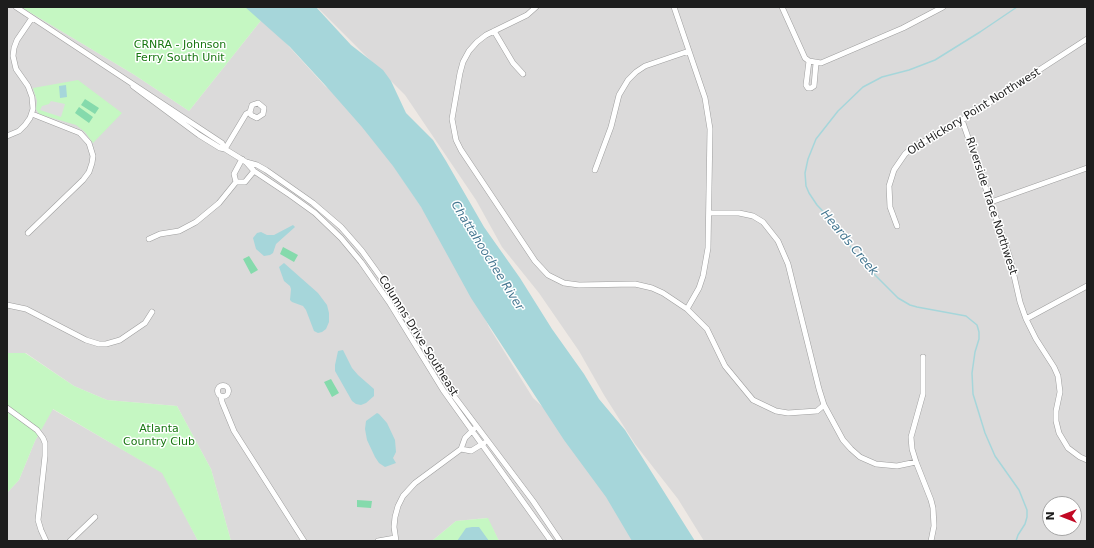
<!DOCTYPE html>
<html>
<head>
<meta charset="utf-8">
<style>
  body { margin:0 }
  #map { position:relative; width:1094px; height:548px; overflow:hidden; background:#eee9e4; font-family:"DejaVu Sans",sans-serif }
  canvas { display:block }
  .frame { position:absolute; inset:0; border:8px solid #1d1d1d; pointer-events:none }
  .north { position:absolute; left:1042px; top:496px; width:40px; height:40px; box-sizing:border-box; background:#fff; border:1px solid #a5a5a5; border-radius:50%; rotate:270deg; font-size:11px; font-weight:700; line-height:16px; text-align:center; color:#1d1d1d }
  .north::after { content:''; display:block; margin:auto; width:14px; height:18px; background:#c20924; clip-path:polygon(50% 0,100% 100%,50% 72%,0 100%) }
</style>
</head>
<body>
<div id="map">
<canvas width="1094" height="548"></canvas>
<div class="frame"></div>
<div class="north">N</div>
</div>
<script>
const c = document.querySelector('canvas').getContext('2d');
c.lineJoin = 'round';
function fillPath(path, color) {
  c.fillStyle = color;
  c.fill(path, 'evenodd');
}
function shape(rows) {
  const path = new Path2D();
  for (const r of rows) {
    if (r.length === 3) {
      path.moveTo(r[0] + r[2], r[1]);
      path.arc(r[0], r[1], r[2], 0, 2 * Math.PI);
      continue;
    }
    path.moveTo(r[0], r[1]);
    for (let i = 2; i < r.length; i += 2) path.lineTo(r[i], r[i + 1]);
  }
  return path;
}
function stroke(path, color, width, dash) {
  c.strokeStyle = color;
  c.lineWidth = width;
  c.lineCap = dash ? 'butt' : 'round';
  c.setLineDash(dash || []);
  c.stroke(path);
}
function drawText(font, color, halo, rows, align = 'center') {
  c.font = font + ' "DejaVu Sans",sans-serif';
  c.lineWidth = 3;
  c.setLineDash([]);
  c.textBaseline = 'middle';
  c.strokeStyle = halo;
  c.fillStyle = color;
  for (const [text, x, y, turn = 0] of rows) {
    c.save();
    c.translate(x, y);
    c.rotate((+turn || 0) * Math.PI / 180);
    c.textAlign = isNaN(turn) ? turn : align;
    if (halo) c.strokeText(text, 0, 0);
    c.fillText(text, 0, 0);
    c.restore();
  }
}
fillPath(shape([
  [7,7,21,7,133,74,189,111,263,18,325,86,353,105,458,262,489,327,533,398,564,426,638,541,499,541,487,518,456,521,432,541,231,541,211,469,177,406,107,400,74,386,26,353,7,353],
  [317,7,1087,7,1087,541,704,541,678,499,635,444,604,395,579,351,539,293,502,247,476,200,405,95],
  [1050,504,1074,504,1074,528,1050,528],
  [52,409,163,473,198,541,7,541,7,493,19,480,35,441]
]), '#dbdada');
fillPath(shape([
  [21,7,253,7,263,18,189,111,133,74],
  [78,80,122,113,93,143,85,132,76,125,39,114,36,109,37,101,33,88],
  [7,353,25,353,74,386,107,400,177,406,211,469,231,541,198,541,162,473,53,409,35,441,19,480,7,493],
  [488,518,499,541,432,541,456,521]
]), '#c5f7c2');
fillPath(shape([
  [85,99,99,108,95,114,81,105],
  [79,107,93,117,89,123,75,113],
  [283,247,298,255,294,262,280,254],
  [249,256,258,270,251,274,243,259],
  [331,379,339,393,332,397,324,382],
  [357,500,372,501,371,508,357,507]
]), '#85daac');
fillPath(shape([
  [51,101,65,104,61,117,40,110,42,106,49,104]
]), '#ddd');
fillPath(shape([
  [245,7,316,7,351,45,383,70,391,81,406,113,433,140,446,161,484,227,520,278,552,329,584,374,599,399,625,430,695,541,632,541,606,497,564,440,471,298,421,207,393,166,362,127,325,85,290,47],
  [66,85,67,97,60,98,59,86],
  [293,225,295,227,276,244,273,253,270,255,264,256,256,249,253,238,257,233,261,232,267,235,274,235],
  [284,263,318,293,327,305,329,313,329,322,326,329,322,332,318,333,314,331,306,310,303,306,292,302,290,300,291,289,290,286,284,281,279,267],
  [343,350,352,368,358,375,374,389,374,396,366,403,361,405,356,404,352,401,335,371,335,365,338,351],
  [377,413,379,414,387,423,395,440,396,452,393,458,396,463,385,467,379,463,375,457,367,440,365,429,366,421],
  [472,527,479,527,489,541,457,541,466,528]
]), '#a6d6da');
stroke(shape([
  [1016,541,1018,535,1025,524,1027,517,1027,510,1019,490,995,456,985,433,973,394,972,373,975,352,979,339,979,332,977,325,966,316,917,307,910,305,898,298,867,267,852,249,836,225,817,205,809,193,806,186,805,173,808,159,816,139,838,111,863,87,882,77,909,70,935,60,980,32,1017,7]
]), '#a6d6da', 1.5);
const minor = shape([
  [16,7,222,143,225,149,246,162],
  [536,7,527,15,486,35,477,42,469,51,463,62,460,73,452,119,456,140,461,150,535,261,548,275,564,283,579,285,635,284,652,288,663,293,687,309,707,329,725,366,753,400,776,411,788,413,817,411,824,405],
  [674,7,705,98,710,129,708,248,703,276,699,288,687,309],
  [782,7,805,58,809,61,821,63,903,28,943,7],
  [494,31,513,63,523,74],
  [809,61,806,85,808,88,811,88,814,86,816,63],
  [133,86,199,135,220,148,225,149],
  [962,120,1010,258,1020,302,1026,319,1036,339,1054,367,1058,376,1060,392,1056,411,1056,421,1059,433,1068,448,1080,457,1087,460],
  [7,136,19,131,25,125,30,118,33,109,32,97,28,86,16,69,13,56,14,48,17,40,32,18],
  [225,149,246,114,250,112,252,105,258,103,264,108,263,114,257,118,251,115,250,112],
  [595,170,611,127,619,95,628,80,636,72,645,66,689,51],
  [236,182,234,174,242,159],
  [236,182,245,182,254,171],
  [991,202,1087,168],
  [709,213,739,213,753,216,763,222,778,241,788,264,819,389,824,405,843,440,851,449,860,457,876,464,897,466,916,462],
  [897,226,890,207,889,186,894,170,905,154,913,147,941,133,962,120,1087,39],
  [28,233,83,180,89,172,92,163,93,156,89,143,80,133,32,114],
  [149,239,160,234,179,231,196,222,219,203,236,182],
  [7,305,26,309,86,340,99,344,106,344,120,340,145,323,152,312],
  [1026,319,1087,286],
  [923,357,923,394,911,437,912,449,916,462,931,500,933,508,934,526,931,541],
  [223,391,5.5],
  [221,397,222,402,234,431,304,541],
  [7,408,37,430,43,438,45,443,45,456,38,520,41,530,46,541],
  [461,449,471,451,484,443],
  [70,541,95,517],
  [378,541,395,538],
  [396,541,394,527,395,517,398,506,403,496,415,483,461,449,465,438,474,429],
  [551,541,443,390,389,302,361,262,341,238,315,213,290,195,254,171,246,162,257,165,266,170,313,203,341,227,362,251,380,276,454,396,533,501,560,541]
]);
stroke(minor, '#9e9e9e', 6);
stroke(minor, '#fff', 5);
drawText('11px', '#177610', '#fff', [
  ["CRNRA - Johnson",180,45],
  ["Ferry South Unit",180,58],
  ["Atlanta",159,429],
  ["Country Club",159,442]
]);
drawText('11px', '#1d1d1d', '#fff', [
  ["Old Hickory Point Northwest",974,112,-32],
  ["Riverside Trace Northwest",991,206,72],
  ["Columns Drive Southeast",418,336,58]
]);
drawText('italic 12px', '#457791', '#fff', [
  ["Heards Creek",849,243,50],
  ["Chattahoochee River",487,256,58]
]);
</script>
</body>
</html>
